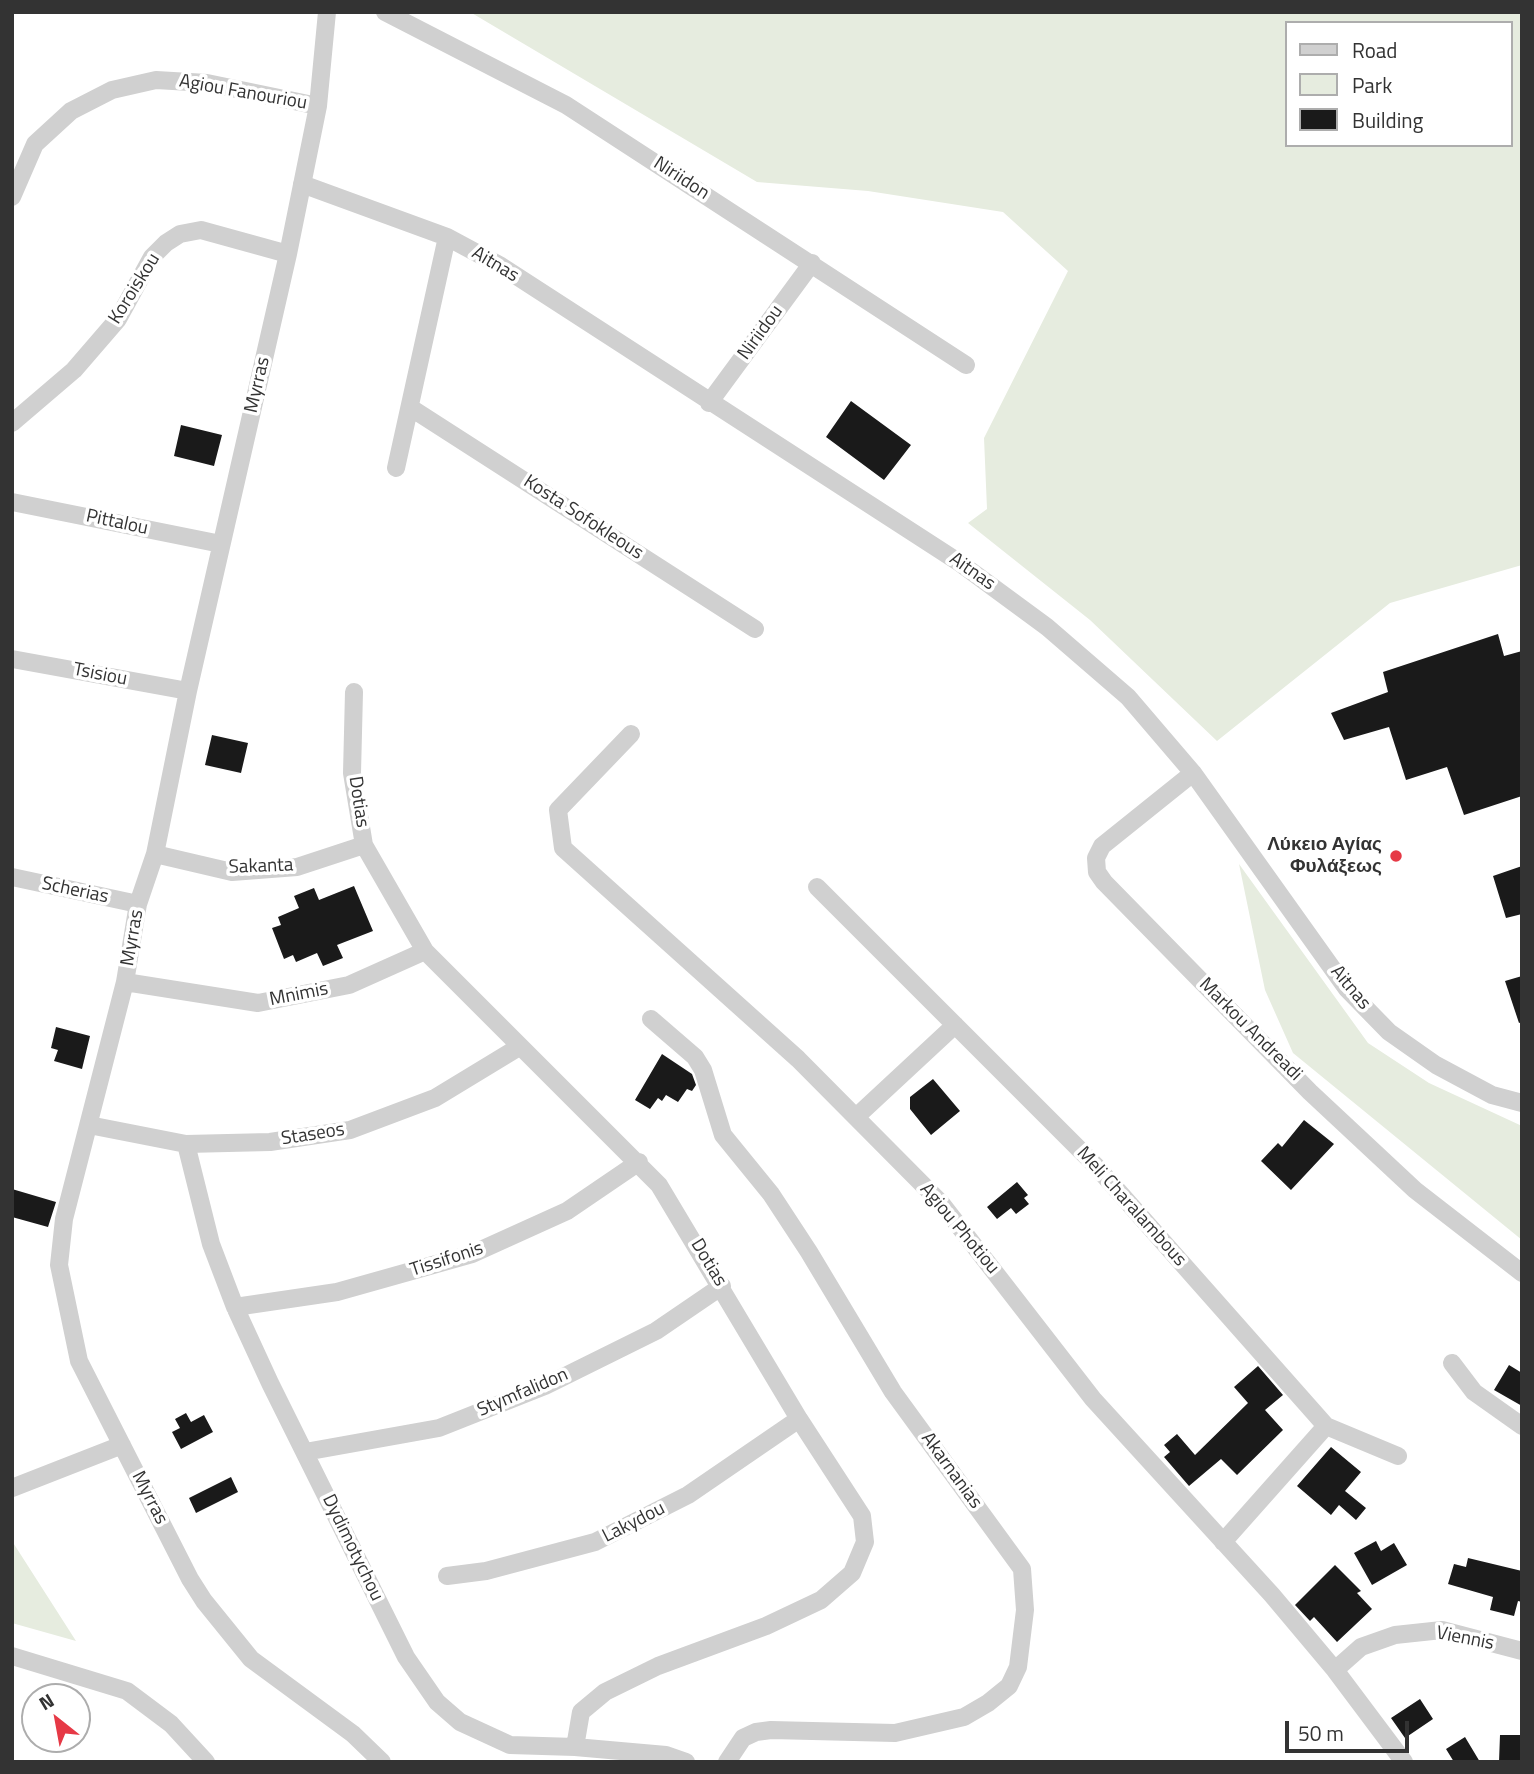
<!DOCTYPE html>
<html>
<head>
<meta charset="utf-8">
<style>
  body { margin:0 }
  #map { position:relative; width:1534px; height:1774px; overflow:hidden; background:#fff; font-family:"Titillium Web",sans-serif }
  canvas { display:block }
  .frame { position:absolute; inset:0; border:14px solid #333; pointer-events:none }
  .legend { position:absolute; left:1285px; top:21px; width:228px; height:126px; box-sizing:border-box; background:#fff; border:2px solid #adadad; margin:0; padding:9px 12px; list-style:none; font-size:21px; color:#333 }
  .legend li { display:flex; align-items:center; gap:14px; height:35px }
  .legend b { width:35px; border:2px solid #adadad }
  .north { position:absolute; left:21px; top:1683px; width:70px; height:70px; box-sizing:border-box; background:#fff; border:2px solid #adadad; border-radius:50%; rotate:329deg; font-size:19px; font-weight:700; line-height:28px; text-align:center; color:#333 }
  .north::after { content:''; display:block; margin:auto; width:24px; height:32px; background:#e63946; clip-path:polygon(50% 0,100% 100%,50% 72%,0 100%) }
  .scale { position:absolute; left:1285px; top:1721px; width:124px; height:32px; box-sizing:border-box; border:4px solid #333; border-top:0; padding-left:9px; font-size:21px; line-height:24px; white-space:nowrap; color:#333; -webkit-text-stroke:5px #fff; paint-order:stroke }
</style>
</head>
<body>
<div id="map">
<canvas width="1534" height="1774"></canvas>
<div class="frame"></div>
<ul class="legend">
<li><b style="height:9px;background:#d0d0d0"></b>Road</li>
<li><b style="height:19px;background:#e6ecdf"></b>Park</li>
<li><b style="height:19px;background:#1a1a1a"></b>Building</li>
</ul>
<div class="north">N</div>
<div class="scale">50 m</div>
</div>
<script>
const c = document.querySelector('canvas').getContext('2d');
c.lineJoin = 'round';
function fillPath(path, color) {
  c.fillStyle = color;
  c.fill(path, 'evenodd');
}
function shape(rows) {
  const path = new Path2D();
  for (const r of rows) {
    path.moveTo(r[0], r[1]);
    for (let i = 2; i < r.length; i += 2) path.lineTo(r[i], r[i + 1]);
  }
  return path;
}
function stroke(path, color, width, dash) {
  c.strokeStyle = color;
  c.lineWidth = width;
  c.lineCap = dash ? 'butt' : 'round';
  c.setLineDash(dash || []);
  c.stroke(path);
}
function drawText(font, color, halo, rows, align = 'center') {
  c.font = font + ' "Titillium Web",sans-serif';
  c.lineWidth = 7;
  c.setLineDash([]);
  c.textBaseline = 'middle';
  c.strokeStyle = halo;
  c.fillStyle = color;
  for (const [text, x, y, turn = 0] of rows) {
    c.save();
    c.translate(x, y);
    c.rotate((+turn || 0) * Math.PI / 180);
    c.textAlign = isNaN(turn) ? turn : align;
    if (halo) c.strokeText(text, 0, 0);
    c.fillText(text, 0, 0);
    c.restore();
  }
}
fillPath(shape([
  [470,12,1522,12,1522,565,1390,603,1217,741,1090,620,968,523,987,509,984,438,1068,271,1003,212,868,191,757,182],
  [1287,23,1511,23,1511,145,1287,145],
  [1239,864,1368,1043,1429,1083,1522,1126,1522,1240,1293,1053,1265,990],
  [12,1541,76,1641,12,1623]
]), '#e6ecdf');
fillPath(shape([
  [851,401,911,445,884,480,826,437],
  [181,425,222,435,214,466,174,456],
  [1498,634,1504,656,1522,651,1522,796,1464,815,1447,767,1406,780,1389,727,1344,740,1331,713,1388,692,1383,672],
  [212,735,248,743,241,773,205,765],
  [1522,866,1522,914,1506,918,1493,876],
  [354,886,373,931,337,945,343,958,323,966,317,953,296,962,293,955,284,959,272,928,281,925,278,917,299,908,294,896,314,888,319,900],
  [1522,976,1522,1022,1519,1023,1505,981],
  [56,1027,90,1036,82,1069,54,1061,58,1050,51,1048],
  [662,1054,692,1074,696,1085,692,1091,687,1089,678,1102,666,1095,662,1101,658,1098,650,1109,635,1100],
  [933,1079,960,1111,931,1135,910,1109,910,1097],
  [1304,1120,1334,1144,1291,1190,1261,1161,1278,1143,1282,1147],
  [1017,1182,1028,1195,1024,1198,1029,1204,1016,1214,1011,1208,997,1219,987,1207],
  [12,1189,56,1202,48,1227,12,1217],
  [1509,1365,1522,1373,1522,1406,1494,1390],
  [1258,1366,1283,1395,1265,1410,1283,1430,1237,1475,1221,1459,1189,1486,1164,1457,1170,1452,1164,1445,1177,1434,1195,1455,1248,1403,1234,1387],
  [186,1413,191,1422,204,1415,213,1432,181,1449,172,1432,180,1428,175,1419],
  [1331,1447,1361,1472,1345,1491,1366,1508,1356,1520,1339,1505,1331,1515,1297,1486],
  [231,1477,238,1492,196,1513,189,1498],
  [1376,1541,1381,1551,1394,1543,1407,1565,1372,1585,1354,1553],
  [1468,1558,1522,1571,1522,1602,1518,1601,1514,1616,1490,1610,1493,1597,1448,1584,1454,1564,1466,1567],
  [1335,1565,1361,1591,1357,1593,1372,1609,1337,1642,1314,1617,1310,1621,1295,1605],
  [1420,1699,1433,1719,1405,1738,1391,1718],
  [1500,1735,1522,1735,1522,1762,1499,1762],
  [1465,1737,1480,1762,1454,1762,1446,1749]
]), '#1a1a1a');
stroke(shape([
  [327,12,318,106,288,254,188,691,155,854,138,904,125,982,64,1219,59,1265,79,1361,190,1579,204,1601,251,1659,353,1734,382,1762],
  [385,12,566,105,966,365],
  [302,184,447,237,501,266,960,563,1047,627,1128,697,1193,773,1347,989,1389,1032,1436,1065,1492,1095,1522,1103],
  [12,197,35,144,71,111,112,90,156,80,207,83,318,106],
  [709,403,812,263],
  [411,408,755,629],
  [12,423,74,370,118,319,152,257,166,243,180,234,201,230,288,254],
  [396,468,447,237],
  [12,502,221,544],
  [12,659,188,691],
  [354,692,352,773,364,845,425,951,659,1185,799,1419,862,1516,865,1542,852,1573,821,1600,766,1626,658,1666,605,1692,581,1712,575,1747],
  [631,734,558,810,563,848,798,1059,941,1203,1093,1399,1272,1595,1335,1670,1404,1762],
  [1193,773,1102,846,1096,858,1097,872,1104,882,1310,1092,1415,1190,1522,1273],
  [155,854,232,872,297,867,364,845],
  [12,877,138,904],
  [817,887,1095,1165,1326,1426,1223,1542],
  [125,982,258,1003,349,985,425,951],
  [651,1019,695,1057,703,1070,723,1135,771,1194,809,1252,893,1392,1022,1569,1025,1610,1018,1667,1009,1686,988,1703,964,1717,895,1733,771,1730,756,1732,743,1738,727,1762],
  [856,1117,955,1025],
  [89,1125,186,1144,270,1142,350,1130,435,1098,519,1047],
  [186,1144,211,1244,235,1307,270,1383,406,1657,437,1702,460,1722,510,1745,575,1747,666,1755,686,1762],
  [235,1307,337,1292,472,1254,567,1211,639,1162],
  [1452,1363,1474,1392,1522,1426],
  [1326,1426,1398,1456],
  [305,1452,439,1428,545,1386,656,1331,722,1286],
  [12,1488,122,1445],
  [447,1576,486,1571,595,1542,688,1495,799,1419],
  [12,1656,127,1691,171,1724,206,1762],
  [1335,1670,1361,1647,1395,1635,1442,1630,1522,1651]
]), '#d0d0d0', 18);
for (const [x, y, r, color] of [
  [1396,856,7,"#e63946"]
]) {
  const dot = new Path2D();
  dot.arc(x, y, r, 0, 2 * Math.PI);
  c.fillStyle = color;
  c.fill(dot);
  stroke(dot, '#fff', 2.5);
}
drawText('19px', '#333', '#fff', [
  ["Agiou Fanouriou",243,93,10],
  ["Niriidon",681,179,33],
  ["Aitnas",495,265,31],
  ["Koroiskou",135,289,-58],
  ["Niriidou",761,333,-54],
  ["Myrras",258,385,-77],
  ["Kosta Sofokleous",583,518,33],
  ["Pittalou",117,523,12],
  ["Aitnas",972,572,35],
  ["Tsisiou",100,675,11],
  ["Dotias",358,802,81],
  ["Sakanta",261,867,-2],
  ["Scherias",75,891,12],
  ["Myrras",133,938,-80],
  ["Aitnas",1350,988,50],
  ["Mnimis",299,995,-11],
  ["Markou Andreadi",1250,1030,45],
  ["Staseos",313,1135,-9],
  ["Meli Charalambous",1131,1207,48],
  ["Agiou Photiou",959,1229,50],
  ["Tissifonis",447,1260,-18],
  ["Dotias",708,1263,59],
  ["Stymfalidon",523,1393,-23],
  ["Akarnanias",951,1471,54],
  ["Myrras",149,1498,63],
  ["Lakydou",634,1523,-27],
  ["Dydimotychou",352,1548,64],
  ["Viennis",1465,1639,11]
]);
drawText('bold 19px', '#333', '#fff', [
  ["Λύκειο Αγίας",1382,845],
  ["Φυλάξεως",1382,867]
], 'right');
</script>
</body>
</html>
